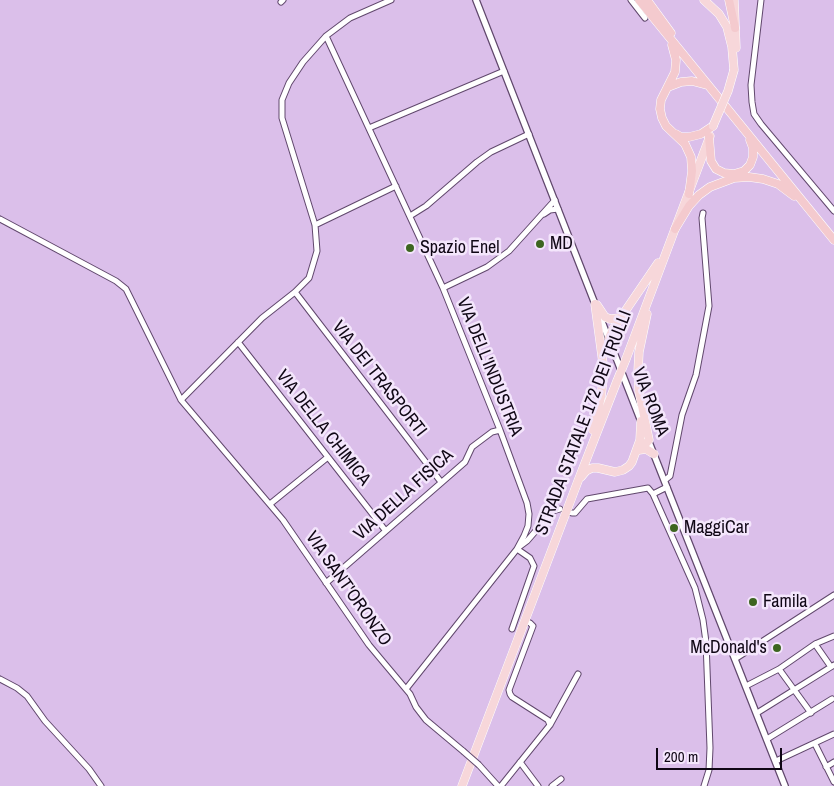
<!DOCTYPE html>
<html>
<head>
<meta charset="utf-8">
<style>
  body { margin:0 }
  #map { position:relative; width:834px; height:786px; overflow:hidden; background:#dbbfea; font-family:"Archivo Narrow",sans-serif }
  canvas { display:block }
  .scale { position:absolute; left:656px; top:748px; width:126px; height:22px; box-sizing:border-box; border:2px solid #100715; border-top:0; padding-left:6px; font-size:15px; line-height:18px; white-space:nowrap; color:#100715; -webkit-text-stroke:4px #f4e6fc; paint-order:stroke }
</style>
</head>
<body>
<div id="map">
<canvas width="834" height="786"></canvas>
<div class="scale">200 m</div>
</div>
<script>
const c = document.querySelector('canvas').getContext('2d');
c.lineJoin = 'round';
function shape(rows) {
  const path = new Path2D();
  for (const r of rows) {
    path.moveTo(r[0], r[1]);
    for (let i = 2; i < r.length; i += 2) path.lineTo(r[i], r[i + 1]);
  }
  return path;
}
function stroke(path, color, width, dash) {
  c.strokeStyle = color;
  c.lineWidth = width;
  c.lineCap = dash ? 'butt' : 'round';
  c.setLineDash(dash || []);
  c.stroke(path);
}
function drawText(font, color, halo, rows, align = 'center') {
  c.font = font + ' "Archivo Narrow",sans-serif';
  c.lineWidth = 5;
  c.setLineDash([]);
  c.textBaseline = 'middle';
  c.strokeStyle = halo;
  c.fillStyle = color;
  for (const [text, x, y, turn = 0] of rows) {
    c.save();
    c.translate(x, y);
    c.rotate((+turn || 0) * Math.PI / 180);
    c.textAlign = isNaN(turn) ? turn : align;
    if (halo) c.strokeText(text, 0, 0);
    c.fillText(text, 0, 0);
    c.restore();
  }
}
const minor = shape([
  [631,0,645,18],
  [761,0,751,85,752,102,754,114,761,124,834,211],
  [281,2,283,0],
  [326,36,443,288,500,430,527,503,529,514,528,526,524,536,517,549,406,689],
  [369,128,504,71],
  [544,214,550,210,558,209],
  [410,216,426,206,477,162,491,152,529,134],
  [0,219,116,281,126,289,181,400,283,520,369,645,410,694,416,707,426,720,463,751],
  [315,225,396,186],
  [443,288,487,267,509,251,555,200],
  [295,292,441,482],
  [238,342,385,530],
  [181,400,262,318,295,292,309,278,317,251,315,225,282,118,282,100,289,83,303,62,326,36,350,18,391,0],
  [665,480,670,476,682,415,696,375,709,306,702,218,703,213],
  [653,494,695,588,703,620,706,642,710,748,709,770,704,786],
  [270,504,328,457],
  [572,513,575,513,587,499,648,488,653,494,667,487],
  [519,547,527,541,553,511,560,509],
  [326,583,465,462,472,447,492,432,500,430],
  [525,621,530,623,533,626,509,690,510,694,512,697,548,720,550,725],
  [512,629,534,566,530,558,517,549],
  [815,644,831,667],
  [735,659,834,595],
  [779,669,811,713],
  [0,679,17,688,27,696,45,721,89,769,101,786],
  [746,686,779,669,815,644,834,636],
  [757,713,834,665],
  [767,739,832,699],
  [815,744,834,782],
  [776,761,834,734],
  [520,762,538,786],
  [479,765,498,786],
  [826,767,834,762],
  [501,786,550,725,578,674],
  [552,786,561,779]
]);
const tertiary = shape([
  [476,0,642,424],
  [647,437,785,786]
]);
const primary = shape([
  [704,0,719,14,727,27,732,47,734,70],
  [734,0,736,48],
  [597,305,605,317,610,319,620,318],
  [609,338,613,329,658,263],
  [626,359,710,136],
  [593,430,601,397,604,371,595,304],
  [641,449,649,440,639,391,638,372,639,352,647,314],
  [639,450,646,449,654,454],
  [581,477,586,471,592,468,598,468,615,472,623,470,629,466,632,462,640,440,641,421],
  [462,786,578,481,617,381]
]);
const trunk = shape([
  [639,0,834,240],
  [647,0,671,33],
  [729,0,735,28],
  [672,45,676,60,675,72,661,100,660,109,662,118,666,126,685,144,691,157,692,171,689,194],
  [668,87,681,82,692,81,707,85],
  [676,134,681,137,689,137,701,134,713,126],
  [709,137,711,161,716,169,724,173,734,174,744,171,750,165,753,157,753,148,750,140],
  [675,229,689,206,699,195,710,187,734,178,749,177,763,179,778,184,794,196]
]);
stroke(minor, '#61486d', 7);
stroke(tertiary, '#61486d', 8);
stroke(primary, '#fff', 9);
stroke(trunk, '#fff', 9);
stroke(minor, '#fff', 5);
stroke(tertiary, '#fff', 5.5);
stroke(primary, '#f7d7da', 8);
stroke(trunk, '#f4cace', 8);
const minorBridge = shape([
  [463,751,479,765]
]);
const primaryBridge = shape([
  [713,126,728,91,734,70],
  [617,381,626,359]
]);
stroke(minorBridge, '#61486d', 7, []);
stroke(primaryBridge, '#fff', 9, []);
stroke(minorBridge, '#fff', 5);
stroke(primaryBridge, '#f7d7da', 8);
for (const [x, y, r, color] of [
  [540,244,5,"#3d6520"],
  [410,248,5,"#3d6520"],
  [674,528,5,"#3d6520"],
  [753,602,5,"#3d6520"],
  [777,648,5,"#3d6520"]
]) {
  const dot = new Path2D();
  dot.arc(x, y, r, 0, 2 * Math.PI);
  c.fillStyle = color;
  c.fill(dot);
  stroke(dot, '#f4e6fc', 2);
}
drawText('18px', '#100715', '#f4e6fc', [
  ["MD",550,244],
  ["Spazio Enel",420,248],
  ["MaggiCar",684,528],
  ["Famila",763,602],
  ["McDonald's",767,648,"right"]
], 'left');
drawText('18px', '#100715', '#f4e6fc', [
  ["VIA DELL'INDUSTRIA",489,367,68],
  ["VIA DEI TRASPORTI",379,379,52],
  ["VIA ROMA",650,402,69],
  ["STRADA STATALE 172 DEI TRULLI",584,423,-69],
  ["VIA DELLA CHIMICA",323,428,52],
  ["VIA DELLA FISICA",404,495,-42],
  ["VIA SANT'ORONZO",348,589,55]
]);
</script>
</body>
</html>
